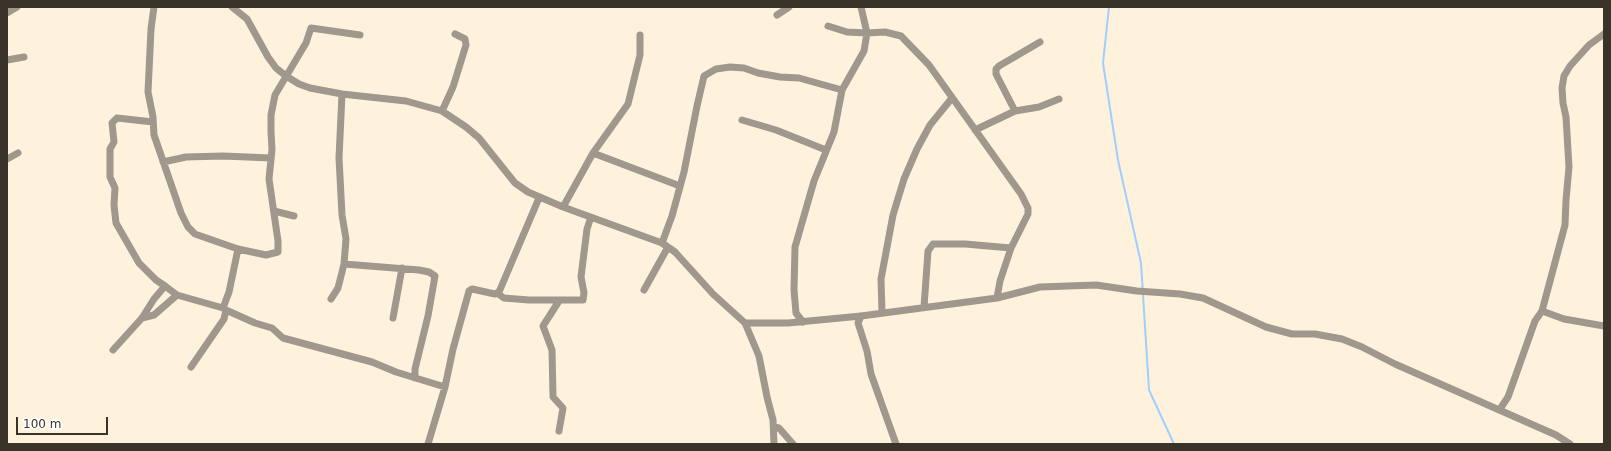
<!DOCTYPE html>
<html>
<head>
<meta charset="utf-8">
<style>
  body { margin:0 }
  #map { position:relative; width:1611px; height:451px; overflow:hidden; background:#fff2dc; font-family:"DejaVu Sans",sans-serif }
  canvas { display:block }
  .frame { position:absolute; inset:0; border:8px solid #393329; pointer-events:none }
  .scale { position:absolute; left:16px; top:417px; width:92px; height:18px; box-sizing:border-box; border:2px solid #393329; border-top:0; padding-left:5px; font-size:12px; line-height:14px; white-space:nowrap; color:#393329; -webkit-text-stroke:3px #fff; paint-order:stroke }
</style>
</head>
<body>
<div id="map">
<canvas width="1611" height="451"></canvas>
<div class="frame"></div>
<div class="scale">100 m</div>
</div>
<script>
const c = document.querySelector('canvas').getContext('2d');
c.lineJoin = 'round';
function shape(rows) {
  const path = new Path2D();
  for (const r of rows) {
    path.moveTo(r[0], r[1]);
    for (let i = 2; i < r.length; i += 2) path.lineTo(r[i], r[i + 1]);
  }
  return path;
}
function stroke(path, color, width, dash) {
  c.strokeStyle = color;
  c.lineWidth = width;
  c.lineCap = dash ? 'butt' : 'round';
  c.setLineDash(dash || []);
  c.stroke(path);
}
stroke(shape([
  [1109,7,1103,63,1118,160,1141,263,1149,390,1174,444]
]), '#9fcffe', 2);
stroke(shape([
  [154,7,151,29,148,92,153,117,154,135,181,213,188,227,195,234,238,249,266,255,278,252,278,241,269,179,272,150,271,132,271,115,275,95,306,43,311,28,360,35],
  [232,7,247,19,268,57,276,68,286,76,299,84,310,88,342,94,406,101,442,111,466,127,479,138,515,183,528,192,563,207,662,243,675,252,713,294,745,323,788,323,861,316,997,298,1040,287,1096,285,1137,291,1180,294,1203,298,1266,327,1292,334,1315,334,1342,339,1362,347,1395,364,1556,435,1570,444],
  [7,13,17,7],
  [777,15,789,7],
  [828,26,847,32,867,33,885,32,901,36,929,65,1021,194,1028,208,1028,214,1011,248,1000,281,997,298],
  [7,60,24,57],
  [442,111,453,87,466,45,465,39,455,34],
  [1015,111,996,74,996,69,999,66,1040,42],
  [742,120,776,130,826,150],
  [153,122,117,118,112,123,114,142,110,149,110,177,115,188,114,205,116,223,139,263,156,280,165,286],
  [975,130,1015,111,1039,107,1059,99],
  [593,153,680,186],
  [7,159,18,153],
  [163,162,186,157,223,156,271,158],
  [563,207,593,153,628,104,640,55,640,35],
  [274,211,294,216],
  [662,243,672,216,684,172,697,106,704,76,716,69,730,67,744,68,758,73,780,77,799,78,842,90],
  [344,264,419,270,429,272,435,276,428,316,415,369,415,378],
  [644,290,668,247],
  [497,293,504,298,529,300,583,300,584,293,581,277,587,229,591,217],
  [331,299,338,288,344,264,346,239,342,215,339,158,342,94],
  [559,301,543,326,552,350,553,397,563,408,559,431],
  [924,307,928,251,933,244,965,244,1011,248],
  [226,310,255,323,272,328,283,338,372,362,396,372,445,387],
  [1542,311,1564,319,1604,326],
  [882,312,881,279,893,215,904,179,917,149,930,125,952,98],
  [861,316,858,323,867,351,871,374,896,444],
  [142,318,154,315,177,295],
  [393,318,402,268],
  [803,322,796,313,794,290,795,247,814,181,834,132,842,90,864,51,867,33,861,7],
  [745,323,759,356,767,397,773,420,774,444],
  [113,350,142,318,154,299,165,286,177,295,223,308],
  [191,367,224,319,226,310,223,308,229,292,238,249],
  [1500,409,1508,397,1535,321,1542,311,1565,225,1566,200,1569,167,1566,117,1563,103,1562,88,1564,76,1570,66,1589,45,1604,34],
  [774,427,779,428,793,444],
  [428,444,445,387,453,349,469,291,472,289,495,294,499,292,539,198]
]), '#a0978d', 7);
</script>
</body>
</html>
